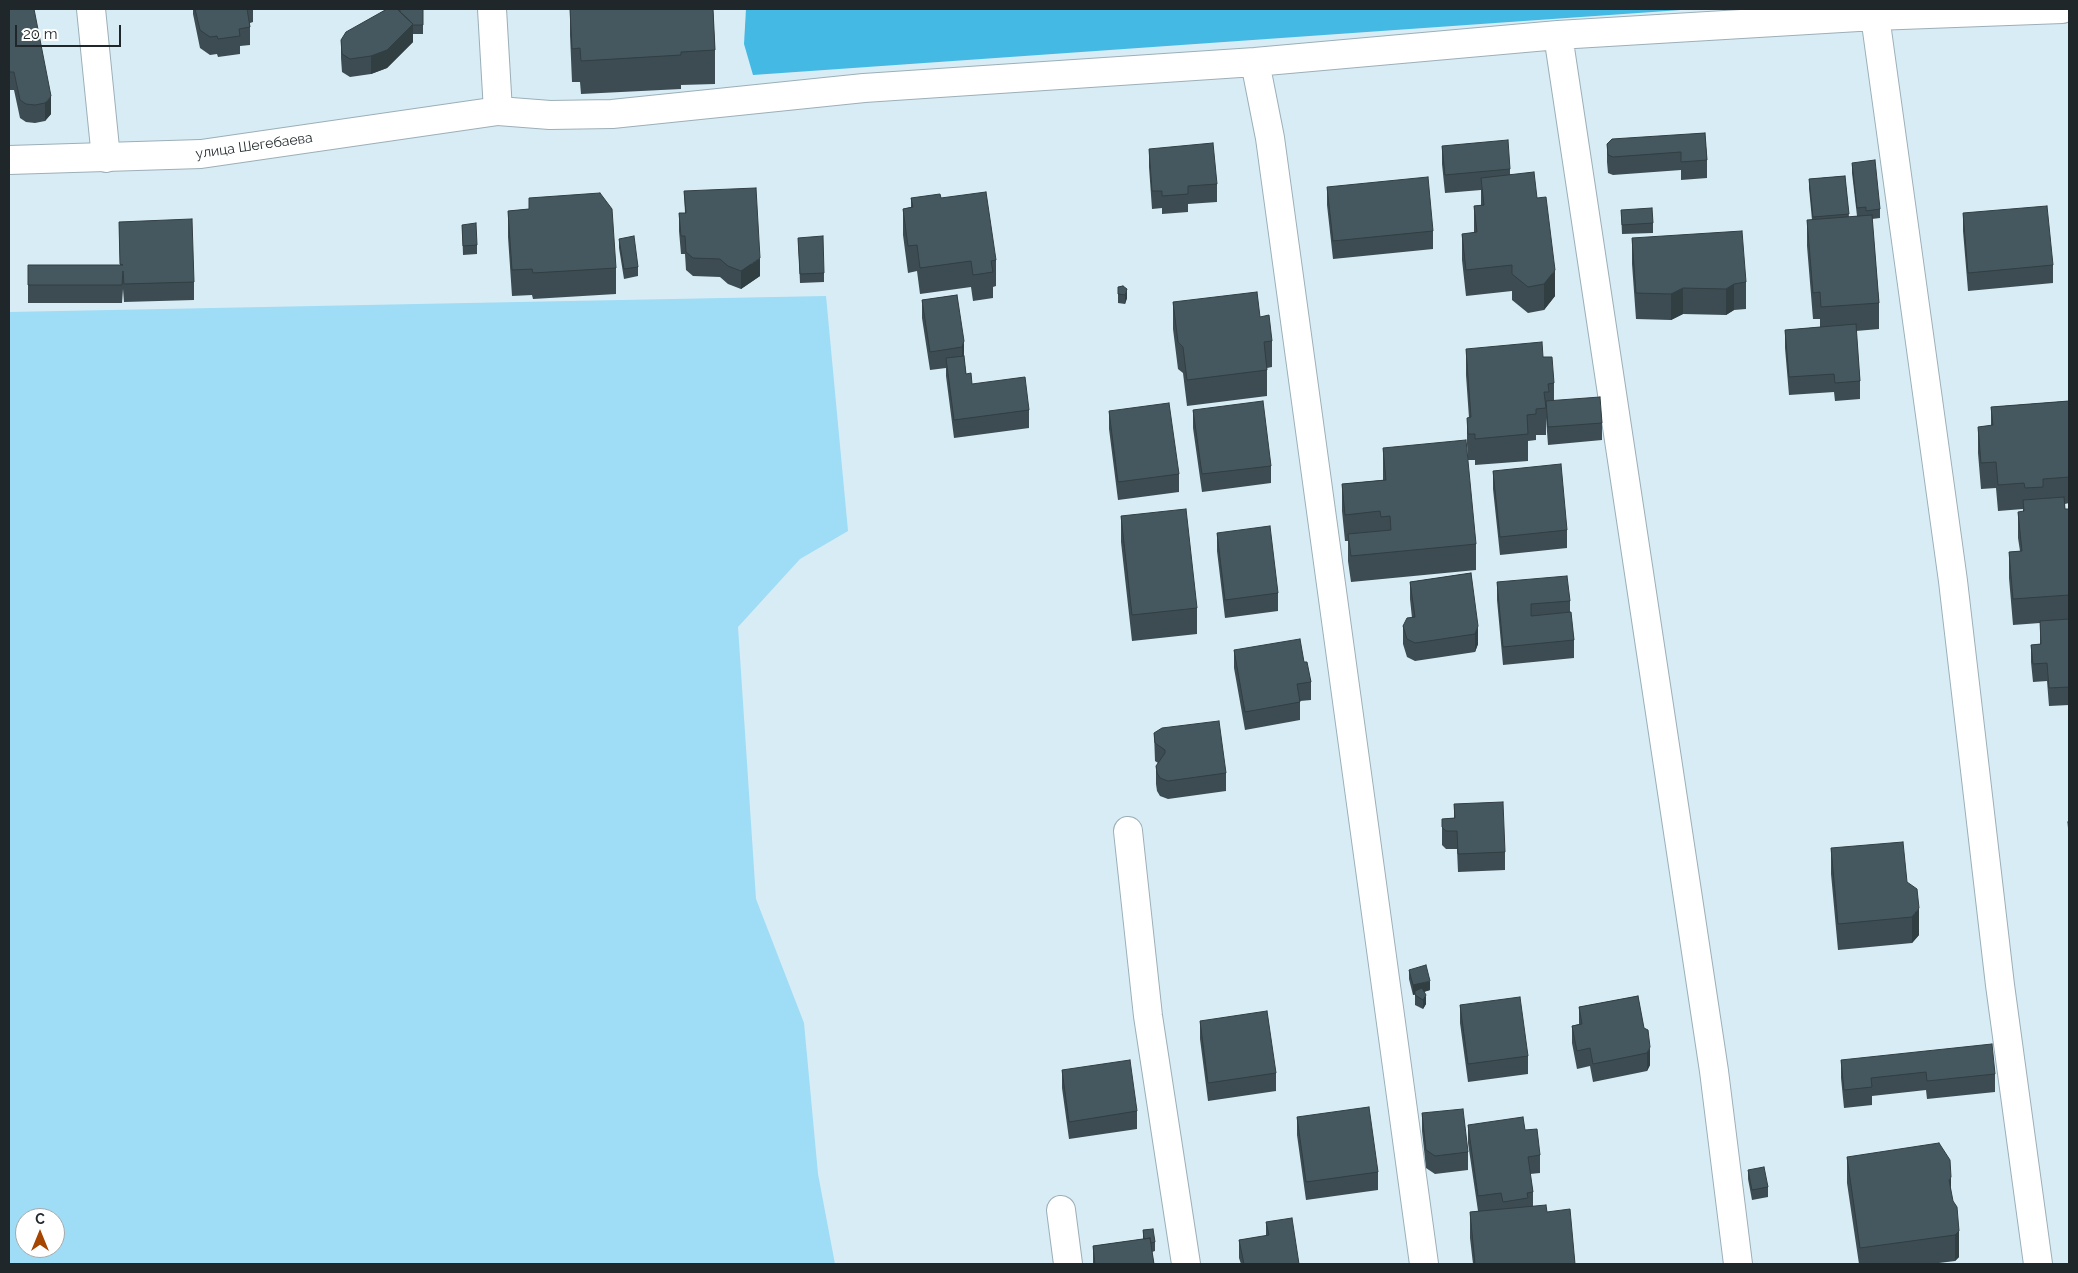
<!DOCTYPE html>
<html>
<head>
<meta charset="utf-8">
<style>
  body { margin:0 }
  #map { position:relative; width:2078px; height:1273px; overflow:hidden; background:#d8ecf5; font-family:Raleway,sans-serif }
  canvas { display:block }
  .frame { position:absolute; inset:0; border:10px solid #1f272a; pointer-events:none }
  .north { position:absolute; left:15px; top:1208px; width:50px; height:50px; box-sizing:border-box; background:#fff; border:1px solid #a5a9aa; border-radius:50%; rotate:0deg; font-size:14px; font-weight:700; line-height:20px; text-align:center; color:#1f272a }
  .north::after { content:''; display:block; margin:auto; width:18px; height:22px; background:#a64500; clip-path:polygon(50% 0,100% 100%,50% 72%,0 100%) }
  .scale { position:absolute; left:15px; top:25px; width:106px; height:22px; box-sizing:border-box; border:2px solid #1f272a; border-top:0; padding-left:6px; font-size:15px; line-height:18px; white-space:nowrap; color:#1f272a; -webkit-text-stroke:4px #fff; paint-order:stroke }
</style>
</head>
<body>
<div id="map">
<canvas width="2078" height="1273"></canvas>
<div class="frame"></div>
<div class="north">С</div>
<div class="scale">20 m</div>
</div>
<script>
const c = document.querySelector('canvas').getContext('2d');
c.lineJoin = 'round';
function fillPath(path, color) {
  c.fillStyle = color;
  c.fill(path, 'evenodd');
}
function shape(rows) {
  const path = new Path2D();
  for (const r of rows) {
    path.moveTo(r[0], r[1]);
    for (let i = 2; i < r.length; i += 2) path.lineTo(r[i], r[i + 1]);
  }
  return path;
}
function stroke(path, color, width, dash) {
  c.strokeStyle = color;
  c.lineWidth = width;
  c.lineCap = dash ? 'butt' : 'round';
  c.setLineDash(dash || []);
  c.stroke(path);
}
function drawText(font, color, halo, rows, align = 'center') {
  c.font = font + ' Raleway,sans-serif';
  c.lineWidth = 5;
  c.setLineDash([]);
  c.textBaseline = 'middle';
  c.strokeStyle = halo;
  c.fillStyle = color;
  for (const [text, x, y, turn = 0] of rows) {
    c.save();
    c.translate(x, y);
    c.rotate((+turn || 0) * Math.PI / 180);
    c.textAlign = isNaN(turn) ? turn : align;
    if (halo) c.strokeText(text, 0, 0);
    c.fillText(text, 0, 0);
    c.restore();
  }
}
fillPath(shape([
  [826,296,848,531,800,559,738,627,756,899,804,1023,818,1174,835,1264,9,1264,9,312],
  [25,1218,55,1218,55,1248,25,1248]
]), '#9fdcf5');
fillPath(shape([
  [746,9,1695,9,753,75,744,44]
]), '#43b9e4');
const minor = shape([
  [91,9,106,158],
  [1875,16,1953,581,2000,985,2038,1264],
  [1558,35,1714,1071,1738,1264],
  [1255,62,1270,138,1424,1264],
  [498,111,550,115,612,114,864,88,1255,62,1558,35,1875,16,2062,9],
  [1128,831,1148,1016,1186,1264],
  [1061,1210,1068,1264]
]);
const secondary = shape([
  [9,160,201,154,498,111,492,9]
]);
stroke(minor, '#9cafb8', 30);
stroke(secondary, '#9cafb8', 30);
stroke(minor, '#fff', 28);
stroke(secondary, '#fff', 28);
fillPath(shape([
  [9,9,51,114,45,121,35,123,26,122,20,118,14,90,10,90,9,86],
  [193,9,253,9,253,22,250,23,250,45,240,46,240,54,218,57,217,54,210,55,200,48,193,14],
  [387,9,423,9,423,34,413,34,413,42,387,68,371,74,350,77,342,72,341,58,341,40],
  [570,9,713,9,715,50,715,84,681,85,681,89,581,94,580,82,572,82,570,35],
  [1705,133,1707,160,1707,178,1681,180,1681,170,1613,175,1608,173,1607,162,1607,144],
  [1442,146,1510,169,1510,174,1537,198,1555,296,1544,310,1528,313,1512,300,1512,291,1466,296,1462,260,1462,234,1474,233,1474,206,1481,205,1481,190,1445,193,1442,164],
  [1149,149,1217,184,1217,202,1188,204,1188,212,1162,214,1162,208,1152,209,1149,167],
  [1852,163,1880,209,1880,218,1872,219,1879,303,1879,329,1856,331,1860,381,1860,399,1835,401,1834,392,1789,395,1785,348,1785,330,1820,327,1820,319,1813,319,1807,246,1807,220,1812,220,1809,188,1809,179,1845,176,1849,217,1857,216,1852,173],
  [1327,187,1433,231,1433,249,1333,259,1327,205],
  [684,191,760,276,741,289,728,284,720,277,693,276,686,270,685,254,681,254,679,231,679,213,685,213],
  [529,198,616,268,616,294,533,299,532,295,512,296,508,237,508,211,529,209],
  [911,198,941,198,996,260,996,286,993,287,993,298,973,301,971,287,920,294,917,271,908,273,903,235,903,209,911,207],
  [1621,210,1653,223,1653,233,1622,234],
  [1963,213,2053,265,2053,283,1968,291,1963,231],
  [119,222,194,282,194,300,124,302,123,289,122,303,28,303,28,265,120,265],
  [462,225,477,245,477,254,463,255],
  [798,238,824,273,824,282,800,283],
  [1632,238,1746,282,1746,309,1734,310,1726,315,1683,314,1671,320,1636,319,1632,264],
  [619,239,638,267,638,276,624,279,619,248],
  [1123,286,1127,298,1125,304,1118,303,1118,294],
  [957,295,966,374,972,384,1029,410,1029,428,954,438,946,376,946,368,930,370,922,318,922,300],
  [1173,302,1260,317,1272,341,1272,367,1267,368,1267,396,1187,406,1183,373,1178,369,1173,329],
  [1466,349,1543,357,1554,383,1554,401,1602,423,1602,440,1548,445,1546,418,1546,435,1536,435,1536,440,1528,441,1528,461,1475,465,1475,460,1468,460,1467,444,1467,418,1469,418,1466,375],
  [2069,401,2069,503,2065,504,2065,509,2069,509,2069,705,2049,706,2047,681,2033,682,2031,662,2031,645,2040,644,2040,623,2013,625,2009,578,2009,552,2020,551,2018,538,2018,512,2023,512,2023,509,1998,511,1996,488,1981,489,1978,453,1978,427,1991,426,1991,407],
  [1193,410,1271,466,1271,483,1202,492,1193,428],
  [1109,411,1179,474,1179,492,1118,500,1109,429],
  [1383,448,1476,544,1476,570,1351,582,1348,561,1348,541,1345,541,1342,511,1342,484,1383,480],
  [1493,471,1567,530,1567,548,1500,555,1493,489],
  [1121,516,1197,608,1197,634,1132,641,1121,542],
  [1217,533,1278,593,1278,611,1225,618,1217,551],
  [1471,573,1478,644,1475,652,1415,661,1407,657,1403,644,1403,626,1412,618,1410,599,1410,582],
  [1497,582,1570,601,1570,612,1574,640,1574,658,1503,665,1497,600],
  [1234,650,1304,662,1311,682,1311,700,1300,701,1300,720,1245,730,1234,668],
  [1154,733,1226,773,1226,791,1168,799,1160,796,1157,791,1156,784,1156,766,1158,763,1155,761],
  [1454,804,1505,852,1505,870,1458,872,1457,849,1446,849,1442,845,1442,819,1454,818],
  [2068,822,2069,822,2069,852,2068,840],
  [1831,848,1907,882,1919,935,1912,943,1838,950,1831,874],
  [1409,970,1430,990,1424,992,1426,1004,1423,1009,1415,1005,1415,994,1413,995,1409,979],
  [1638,996,1650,1065,1647,1071,1593,1082,1590,1066,1577,1069,1572,1043,1572,1026,1579,1024,1579,1007],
  [1460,1005,1528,1056,1528,1074,1468,1082,1460,1023],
  [1200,1021,1276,1073,1276,1091,1208,1101,1200,1039],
  [1841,1060,1995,1074,1995,1092,1927,1099,1926,1090,1872,1096,1872,1105,1844,1108,1841,1078],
  [1062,1070,1137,1111,1137,1129,1069,1139,1062,1088],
  [1422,1113,1468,1152,1468,1170,1435,1174,1426,1168,1422,1131],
  [1297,1117,1378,1172,1378,1190,1306,1200,1297,1135],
  [1468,1125,1525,1130,1540,1155,1540,1173,1530,1174,1533,1192,1533,1206,1547,1212,1575,1264,1473,1264,1470,1238,1470,1212,1478,1211,1468,1143],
  [1847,1157,1951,1193,1959,1257,1955,1261,1931,1264,1859,1264,1847,1183],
  [1748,1170,1768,1187,1768,1197,1752,1200,1748,1179],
  [1266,1222,1299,1264,1241,1264,1239,1258,1239,1240,1266,1236],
  [1143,1230,1155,1242,1155,1251,1152,1252,1154,1264,1093,1264,1093,1246,1143,1239]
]), '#3c4c52');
fillPath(shape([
  [413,24,413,42,387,68,371,74,371,56],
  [51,96,51,114,45,121,45,103],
  [760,258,760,276,741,289,741,271],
  [1555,270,1555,296,1544,310,1544,284],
  [1734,284,1734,310,1726,315,1726,289],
  [1683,288,1683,314,1671,320,1671,294],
  [1127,289,1127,298,1125,304,1125,295],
  [964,341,964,359,962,365,962,347],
  [1478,626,1478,644,1475,652,1475,634],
  [1919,908,1919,935,1912,943,1912,917],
  [1430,981,1430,990,1413,995,1413,985],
  [1426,995,1426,1004,1423,1009,1423,1000],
  [1650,1047,1650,1065,1647,1071,1647,1053],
  [1951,1177,1951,1203,1949,1180],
  [1959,1231,1959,1257,1955,1261,1955,1235]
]), '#313e42');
const building = shape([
  [9,9,34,9,51,96,45,103,35,105,26,104,20,100,14,72,10,72,9,68,9,9],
  [195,9,247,9,250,27,239,29,240,36,218,39,217,36,210,37,200,30,195,9],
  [387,9,397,9,413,24,387,50,371,56,350,59,342,54,341,40,346,32,387,9],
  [400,9,423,9,423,25,412,25,413,24,400,12,400,9],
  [570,9,713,9,715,50,681,52,681,55,581,61,580,48,572,49,570,9],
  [1705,133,1707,160,1681,162,1681,152,1613,157,1608,155,1607,144,1612,139,1705,133],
  [1508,140,1510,169,1445,175,1442,146,1508,140],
  [1213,143,1217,184,1188,186,1188,194,1162,196,1162,191,1152,191,1149,149,1213,143],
  [1875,160,1880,209,1866,211,1866,207,1857,208,1852,163,1875,160],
  [1534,172,1537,198,1546,197,1555,270,1544,284,1528,287,1512,274,1512,265,1466,270,1462,234,1477,232,1474,206,1484,205,1481,178,1534,172],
  [1845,176,1849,214,1813,217,1809,179,1845,176],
  [1428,177,1433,231,1333,241,1327,187,1428,177],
  [756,188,760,258,741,271,728,266,720,259,693,258,686,252,685,236,681,236,679,213,686,213,684,191,756,188],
  [986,192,996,260,991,261,993,272,973,275,971,261,920,268,917,245,908,246,903,209,913,207,911,198,940,194,941,198,986,192],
  [600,193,612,209,616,268,533,273,532,269,512,270,508,211,529,209,529,198,600,193],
  [2047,206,2053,265,1968,273,1963,213,2047,206],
  [1652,208,1653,223,1622,225,1621,210,1652,208],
  [1872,215,1879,303,1821,307,1820,292,1813,293,1807,220,1872,215],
  [192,219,194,282,124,284,123,271,122,285,28,285,28,265,123,265,120,264,119,222,192,219],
  [476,223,477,245,463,246,462,225,476,223],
  [1742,231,1746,282,1734,284,1726,289,1683,288,1671,294,1636,293,1632,238,1742,231],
  [634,236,638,267,624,269,619,239,634,236],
  [823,236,824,273,800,274,798,238,823,236],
  [1123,286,1127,289,1125,295,1118,294,1118,287,1123,286],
  [1257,292,1260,317,1269,315,1272,341,1264,342,1267,370,1187,380,1183,347,1178,342,1173,302,1257,292],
  [957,295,964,341,962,347,930,352,922,300,957,295],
  [1856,324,1860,381,1835,383,1834,374,1789,377,1785,330,1856,324],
  [1542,342,1543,357,1552,357,1554,383,1548,384,1549,392,1544,392,1546,408,1536,409,1536,414,1527,415,1528,434,1475,439,1475,434,1468,434,1467,418,1471,417,1466,349,1542,342],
  [964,356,966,374,971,373,972,384,1025,377,1029,410,954,420,946,358,964,356],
  [1600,397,1602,423,1548,427,1546,401,1600,397],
  [1263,401,1271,466,1202,474,1193,410,1263,401],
  [2069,401,2069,477,2043,479,2043,487,2025,488,2024,483,1998,485,1996,462,1981,463,1978,427,1993,425,1991,407,2069,401],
  [1169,403,1179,474,1118,482,1109,411,1169,403],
  [1466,440,1476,544,1351,556,1348,534,1391,530,1390,516,1381,517,1380,511,1345,515,1342,484,1386,480,1383,448,1466,440],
  [1561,464,1567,530,1500,537,1493,471,1561,464],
  [2064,497,2065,509,2069,509,2069,595,2013,599,2009,552,2022,551,2018,512,2024,511,2023,500,2064,497],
  [1186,509,1197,608,1132,615,1121,516,1186,509],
  [1270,526,1278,593,1225,600,1217,533,1270,526],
  [1471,573,1478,626,1475,634,1415,643,1407,639,1403,626,1407,618,1415,617,1410,582,1471,573],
  [1567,576,1570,601,1531,604,1531,616,1571,612,1574,640,1503,647,1497,582,1567,576],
  [2069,619,2069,687,2049,688,2047,663,2033,664,2031,645,2041,644,2040,621,2069,619],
  [1300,639,1304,662,1307,662,1311,682,1297,684,1300,702,1245,712,1234,650,1300,639],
  [1219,721,1226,773,1168,781,1160,778,1157,773,1156,766,1165,753,1165,750,1155,743,1154,733,1162,728,1219,721],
  [1503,802,1505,852,1458,854,1457,831,1446,831,1442,827,1442,819,1455,818,1454,804,1503,802],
  [2068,822,2069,822,2069,834,2068,822],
  [1903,842,1907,882,1917,889,1919,908,1912,917,1838,924,1831,848,1903,842],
  [1426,965,1430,981,1413,985,1409,970,1426,965],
  [1422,988,1426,995,1423,1000,1415,995,1415,991,1422,988],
  [1638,996,1644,1028,1648,1030,1650,1047,1647,1053,1593,1064,1590,1048,1577,1051,1572,1026,1582,1024,1579,1007,1638,996],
  [1520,997,1528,1056,1468,1064,1460,1005,1520,997],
  [1267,1011,1276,1073,1208,1083,1200,1021,1267,1011],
  [1992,1044,1995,1074,1927,1081,1926,1072,1871,1078,1872,1087,1844,1090,1841,1060,1992,1044],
  [1130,1060,1137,1111,1069,1122,1062,1070,1130,1060],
  [1369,1107,1378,1172,1306,1182,1297,1117,1369,1107],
  [1463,1109,1468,1152,1435,1156,1426,1150,1422,1113,1463,1109],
  [1523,1117,1525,1130,1537,1129,1540,1155,1528,1157,1533,1192,1527,1193,1528,1198,1503,1202,1501,1193,1478,1196,1468,1125,1523,1117],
  [1939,1143,1950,1160,1951,1177,1949,1180,1953,1201,1957,1207,1959,1231,1955,1235,1860,1248,1847,1157,1939,1143],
  [1764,1167,1768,1187,1752,1190,1748,1170,1764,1167],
  [1546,1205,1547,1212,1570,1209,1575,1264,1475,1264,1470,1212,1546,1205],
  [1292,1218,1299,1264,1244,1264,1239,1240,1269,1235,1266,1222,1292,1218],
  [1153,1229,1155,1242,1151,1243,1150,1238,1144,1239,1143,1230,1153,1229],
  [1150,1238,1154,1264,1095,1264,1093,1246,1150,1238]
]);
fillPath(building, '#46585f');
stroke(building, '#313e42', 1);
drawText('14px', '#1f272a', '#fff', [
  ["улица Шегебаева",254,146,-8]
]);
</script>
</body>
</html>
